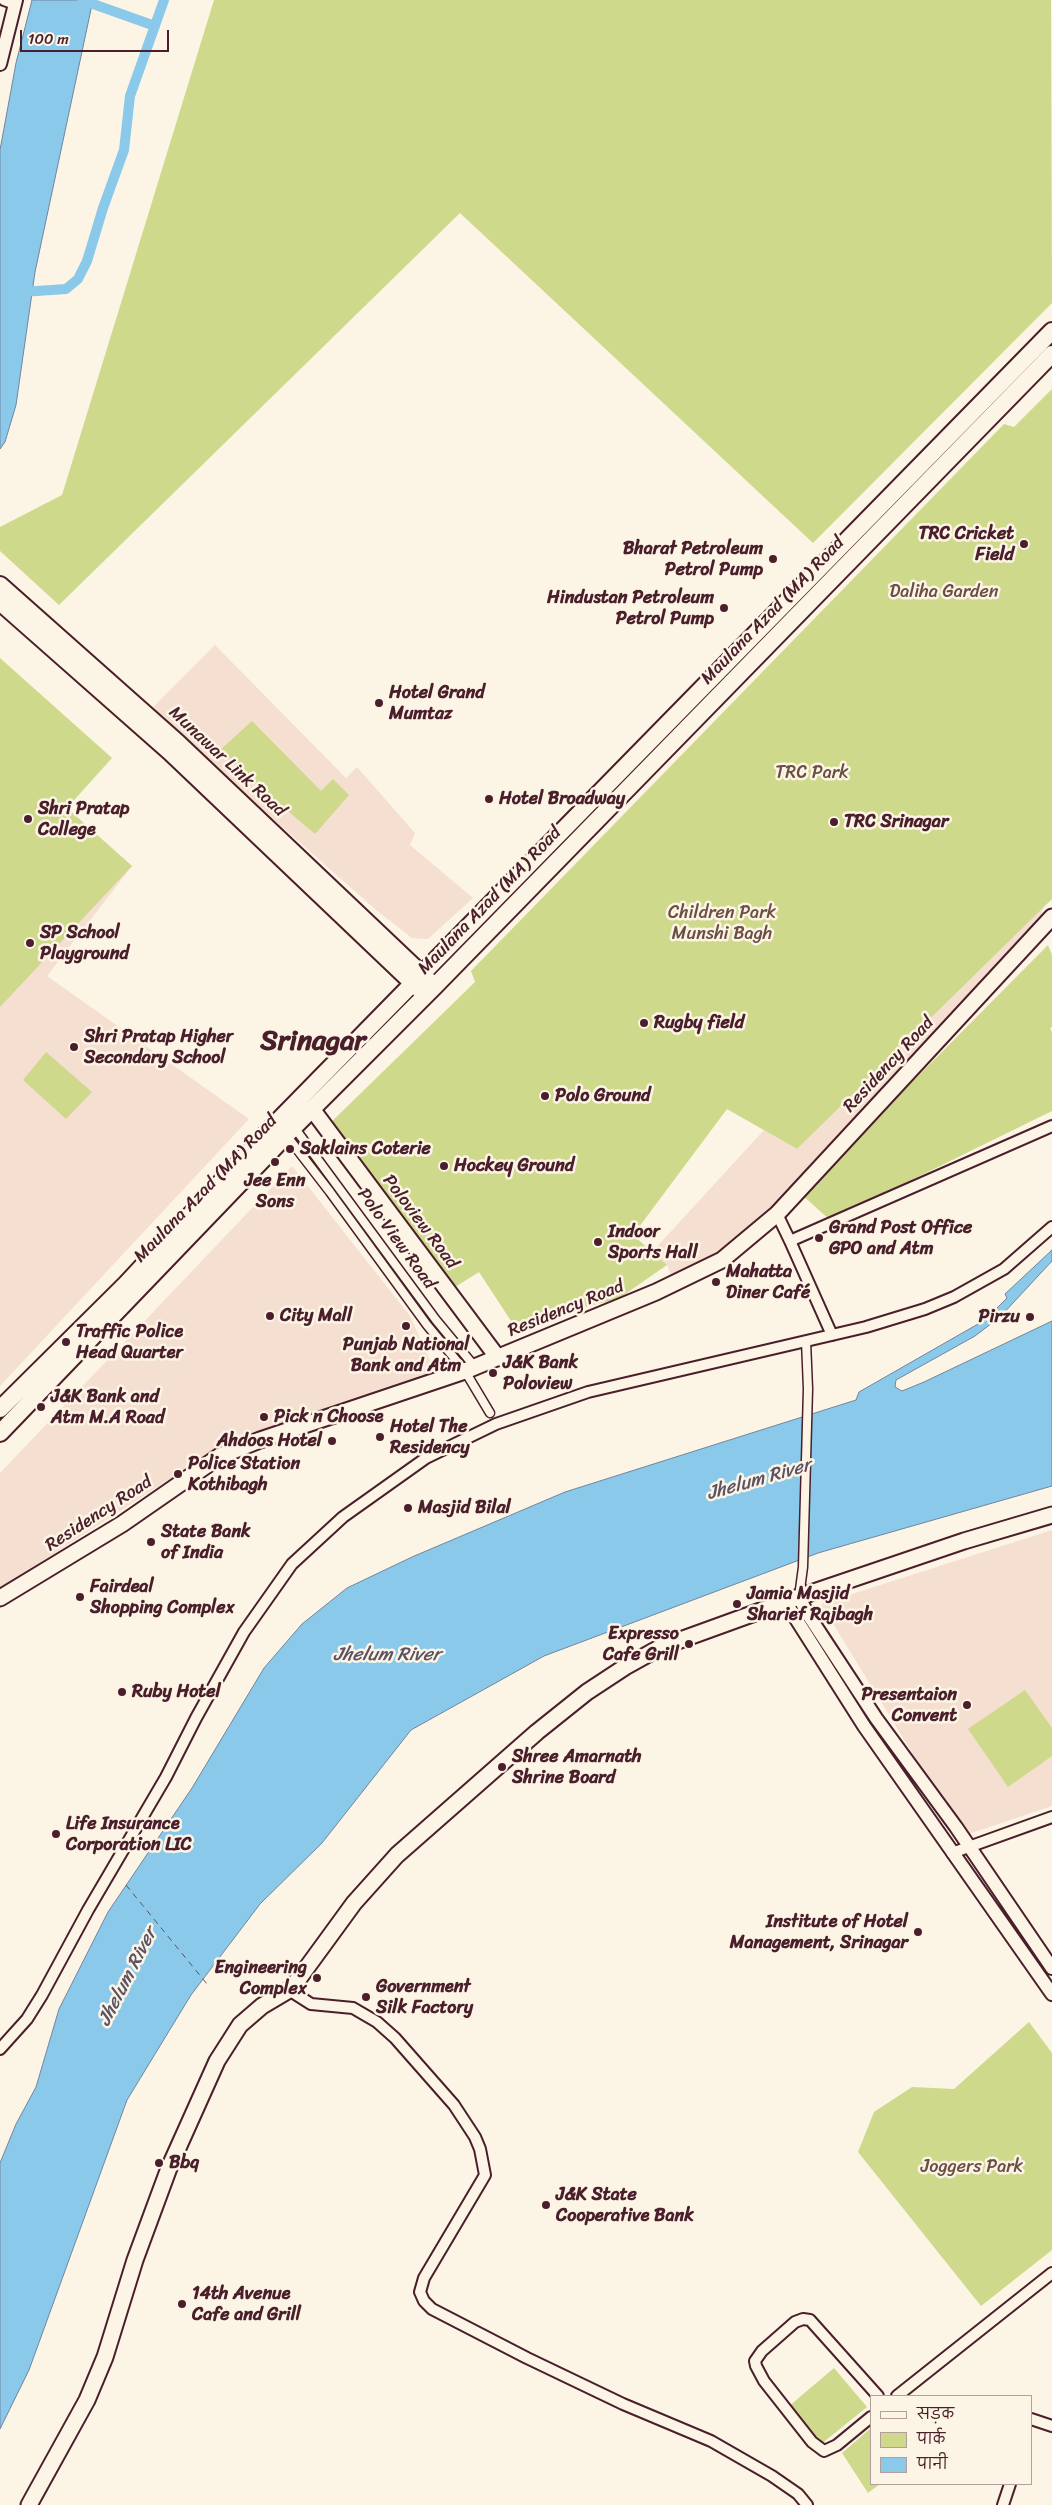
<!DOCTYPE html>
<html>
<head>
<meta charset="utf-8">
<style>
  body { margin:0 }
  #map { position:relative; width:1052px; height:2505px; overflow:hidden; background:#fcf5e5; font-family:Sriracha,"Playpen Sans Deva",sans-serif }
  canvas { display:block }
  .legend { position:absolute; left:870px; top:2395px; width:162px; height:90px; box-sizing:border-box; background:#fcf5e5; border:1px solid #b59f9b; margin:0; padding:6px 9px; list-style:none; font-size:15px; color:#4a1f2b }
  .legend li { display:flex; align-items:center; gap:10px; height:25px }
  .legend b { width:25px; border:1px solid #b59f9b }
  .scale { position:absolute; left:20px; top:30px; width:149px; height:22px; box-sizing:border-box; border:2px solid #4a1f2b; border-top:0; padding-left:6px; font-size:15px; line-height:18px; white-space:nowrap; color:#4a1f2b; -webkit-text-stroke:4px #fcf5e5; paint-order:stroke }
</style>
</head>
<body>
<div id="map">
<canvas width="1052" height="2505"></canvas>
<ul class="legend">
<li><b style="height:6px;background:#fcf5e5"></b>सड़क</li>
<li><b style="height:14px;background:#ced98c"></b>पार्क</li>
<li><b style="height:14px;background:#8ac9ea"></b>पानी</li>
</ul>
<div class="scale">100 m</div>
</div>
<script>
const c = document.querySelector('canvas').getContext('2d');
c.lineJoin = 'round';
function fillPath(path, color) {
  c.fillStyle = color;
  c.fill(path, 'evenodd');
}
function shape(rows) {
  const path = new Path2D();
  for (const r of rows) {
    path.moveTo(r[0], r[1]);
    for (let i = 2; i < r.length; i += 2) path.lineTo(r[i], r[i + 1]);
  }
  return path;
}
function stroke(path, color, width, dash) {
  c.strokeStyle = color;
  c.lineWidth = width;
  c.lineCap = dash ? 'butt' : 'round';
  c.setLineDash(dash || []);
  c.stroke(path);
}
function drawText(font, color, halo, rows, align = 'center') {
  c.font = font + ' Sriracha,sans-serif';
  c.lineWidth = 5;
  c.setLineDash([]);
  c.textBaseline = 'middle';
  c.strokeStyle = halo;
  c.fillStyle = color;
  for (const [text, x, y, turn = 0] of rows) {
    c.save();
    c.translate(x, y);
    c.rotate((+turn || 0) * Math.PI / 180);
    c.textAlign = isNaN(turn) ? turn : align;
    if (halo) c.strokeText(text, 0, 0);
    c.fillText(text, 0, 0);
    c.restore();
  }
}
fillPath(shape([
  [215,645,346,778,357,767,415,833,410,845,473,898,428,939,412,938,376,910,150,710],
  [0,658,40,836,67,808,132,866,47,976,249,1119,0,1386],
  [1043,907,1039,926,775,1210,721,1255,673,1279,667,1265,652,1252,764,1130,797,1149],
  [292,1166,410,1316,436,1374,218,1448,0,1588,0,1473],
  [1052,1530,1052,1806,963,1836,821,1604]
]), '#f5dfd1');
fillPath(shape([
  [214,0,1051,0,1052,303,813,543,460,213,59,605,0,551,0,527,62,495],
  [1052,389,1052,899,797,1149,727,1109,633,1235,667,1265,618,1299,513,1324,479,1272,447,1292,322,1131,475,982,471,971,1004,424,1014,427],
  [0,658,112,758,67,808,132,866,0,1007],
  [252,721,321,791,333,779,349,795,315,834,218,752],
  [1048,945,1052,955,1052,1027,1050,1028,1052,1032,1052,1111,830,1220,801,1194],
  [46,1052,92,1092,66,1119,23,1080],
  [1025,1690,1052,1728,1052,1756,1008,1787,968,1729],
  [1029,2022,1052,2053,1052,2250,981,2306,858,2152,874,2112,912,2087,954,2089],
  [834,2368,867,2407,820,2445,788,2407],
  [871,2428,871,2484,880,2484,868,2493,842,2453]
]), '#ced98c');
const water = shape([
  [32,0,93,0,35,272,16,405,5,442,0,449,0,150,16,63,32,0],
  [1052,1250,1052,1261,1000,1317,975,1336,896,1380,895,1387,902,1391,924,1382,1052,1321,1052,1486,818,1553,544,1656,411,1730,322,1843,260,1904,191,1995,127,2100,29,2370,0,2429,0,2163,16,2124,36,2087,59,2009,108,1912,192,1788,264,1668,302,1624,347,1588,412,1557,565,1492,856,1400,859,1392,985,1320,1007,1298,1005,1294,1052,1250]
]);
fillPath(water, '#8ac9ea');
stroke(water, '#70859e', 1);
stroke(shape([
  [82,0,155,26],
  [22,292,66,289,78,279,87,261,103,208,124,150,130,96,164,0]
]), '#8ac9ea', 10);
stroke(shape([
  [126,1885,207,1984]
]), '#5d5264', 1, [6, 5]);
const pedestrian = shape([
  [294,1127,436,1320,475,1367],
  [286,1135,330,1192,427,1325,465,1371,490,1413],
  [799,1597,803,1567,808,1389,806,1341]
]);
const minor = shape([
  [4,0,15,4],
  [777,1214,790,1241,1052,1126],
  [790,1241,832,1335],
  [952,1853,1052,1817],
  [289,1990,311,2004,353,2008,377,2022,395,2038,454,2105,475,2137,480,2149,485,2175,424,2278,420,2292,424,2301,432,2309,527,2358,623,2404,711,2441,772,2476,798,2494,807,2505],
  [0,2049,27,2019,42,1995,88,1910,166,1777,196,1718,244,1632,292,1564,343,1517,426,1458,496,1424,588,1392,866,1327,925,1309,954,1297,1004,1269,1052,1227],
  [897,2396,1052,2273],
  [871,2417,837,2445,824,2451,812,2442,764,2381,756,2366,755,2361,762,2351,795,2322,803,2319,810,2320,878,2396],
  [1031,2419,1052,2426],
  [1003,2505,1010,2484]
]);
const tertiary = shape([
  [0,64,16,0],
  [799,1597,807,1613,876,1718,956,1827,1052,1968],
  [786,1603,864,1726,1052,1994]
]);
const secondary = shape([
  [312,1109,498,1358],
  [0,1598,122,1524,220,1456,260,1440,465,1371,656,1292,722,1260,777,1214,1052,917],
  [29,2505,87,2400,105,2357,135,2260,169,2168,217,2061,240,2025,262,2006,289,1990,300,1977,354,1903,397,1855,537,1732,587,1692,625,1667,661,1647,799,1597,964,1541,1052,1515]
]);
const primary = shape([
  [0,585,178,743,430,982],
  [0,602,170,752,420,990],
  [0,1409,126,1284,275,1124,1052,331],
  [0,1433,294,1127,434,987,1052,354]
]);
stroke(pedestrian, '#4a1f2b', 11);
stroke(minor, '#4a1f2b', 14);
stroke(tertiary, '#4a1f2b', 16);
stroke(secondary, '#4a1f2b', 19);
stroke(primary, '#4a1f2b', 20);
stroke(pedestrian, '#fcf5e5', 8);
stroke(minor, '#fcf5e5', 10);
stroke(tertiary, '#fcf5e5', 12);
stroke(secondary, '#fcf5e5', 15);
stroke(primary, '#fcf5e5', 16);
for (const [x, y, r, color] of [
  [1024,544,5,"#4a1f2b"],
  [773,559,5,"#4a1f2b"],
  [724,608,5,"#4a1f2b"],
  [379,703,5,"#4a1f2b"],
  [489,799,5,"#4a1f2b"],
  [28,819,5,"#4a1f2b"],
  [834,822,5,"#4a1f2b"],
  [30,943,5,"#4a1f2b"],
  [644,1023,5,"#4a1f2b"],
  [74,1047,5,"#4a1f2b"],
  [545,1096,5,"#4a1f2b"],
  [290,1149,5,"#4a1f2b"],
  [275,1162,5,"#4a1f2b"],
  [444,1166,5,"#4a1f2b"],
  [819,1238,5,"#4a1f2b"],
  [598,1242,5,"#4a1f2b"],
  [716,1282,5,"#4a1f2b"],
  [270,1316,5,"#4a1f2b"],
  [1030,1317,5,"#4a1f2b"],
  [406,1326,5,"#4a1f2b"],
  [66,1342,5,"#4a1f2b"],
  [493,1373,5,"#4a1f2b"],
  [41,1407,5,"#4a1f2b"],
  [264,1417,5,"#4a1f2b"],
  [380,1437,5,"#4a1f2b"],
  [332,1441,5,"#4a1f2b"],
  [178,1474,5,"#4a1f2b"],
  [408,1508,5,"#4a1f2b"],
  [151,1542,5,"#4a1f2b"],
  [80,1597,5,"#4a1f2b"],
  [737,1604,5,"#4a1f2b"],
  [689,1644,5,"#4a1f2b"],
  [122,1692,5,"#4a1f2b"],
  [967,1705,5,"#4a1f2b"],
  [502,1767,5,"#4a1f2b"],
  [56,1834,5,"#4a1f2b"],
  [918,1932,5,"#4a1f2b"],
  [317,1978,5,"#4a1f2b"],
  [366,1997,5,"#4a1f2b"],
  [159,2163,5,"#4a1f2b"],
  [546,2205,5,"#4a1f2b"],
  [182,2304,5,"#4a1f2b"]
]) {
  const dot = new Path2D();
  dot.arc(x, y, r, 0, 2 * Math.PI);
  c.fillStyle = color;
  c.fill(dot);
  stroke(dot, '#fcf5e5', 2);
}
drawText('bold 18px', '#4a1f2b', '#fcf5e5', [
  ["TRC Cricket",1014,534,"right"],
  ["Field",1014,555,"right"],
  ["Bharat Petroleum",763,549,"right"],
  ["Petrol Pump",763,570,"right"],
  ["Hindustan Petroleum",714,598,"right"],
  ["Petrol Pump",714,619,"right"],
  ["Hotel Grand",389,693],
  ["Mumtaz",389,714],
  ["Hotel Broadway",499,799],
  ["Shri Pratap",38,809],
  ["College",38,830],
  ["TRC Srinagar",844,822],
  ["SP School",40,933],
  ["Playground",40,954],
  ["Rugby field",654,1023],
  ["Shri Pratap Higher",84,1037],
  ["Secondary School",84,1058],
  ["Polo Ground",555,1096],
  ["Saklains Coterie",300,1149],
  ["Hockey Ground",454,1166],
  ["Jee Enn",275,1181,"center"],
  ["Sons",275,1202,"center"],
  ["Grand Post Office",829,1228],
  ["GPO and Atm",829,1249],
  ["Indoor",608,1232],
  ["Sports Hall",608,1253],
  ["Mahatta",726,1272],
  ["Diner Café",726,1293],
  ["City Mall",280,1316],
  ["Pirzu",1020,1317,"right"],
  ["Traffic Police",76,1332],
  ["Head Quarter",76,1353],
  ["Punjab National",406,1345,"center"],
  ["Bank and Atm",406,1366,"center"],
  ["J&K Bank",503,1363],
  ["Poloview",503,1384],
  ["J&K Bank and",51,1397],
  ["Atm M.A Road",51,1418],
  ["Pick n Choose",274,1417],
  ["Hotel The",390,1427],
  ["Residency",390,1448],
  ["Ahdoos Hotel",322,1441,"right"],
  ["Police Station",188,1464],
  ["Kothibagh",188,1485],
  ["Masjid Bilal",418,1508],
  ["State Bank",161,1532],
  ["of India",161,1553],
  ["Fairdeal",90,1587],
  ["Shopping Complex",90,1608],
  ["Jamia Masjid",747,1594],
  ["Sharief Rajbagh",747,1615],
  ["Expresso",679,1634,"right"],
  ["Cafe Grill",679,1655,"right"],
  ["Ruby Hotel",132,1692],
  ["Presentaion",957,1695,"right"],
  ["Convent",957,1716,"right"],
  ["Shree Amarnath",512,1757],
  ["Shrine Board",512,1778],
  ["Life Insurance",66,1824],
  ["Corporation LIC",66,1845],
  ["Institute of Hotel",908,1922,"right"],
  ["Management, Srinagar",908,1943,"right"],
  ["Engineering",307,1968,"right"],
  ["Complex",307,1989,"right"],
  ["Government",376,1987],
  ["Silk Factory",376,2008],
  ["Bbq",169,2163],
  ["J&K State",556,2195],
  ["Cooperative Bank",556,2216],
  ["14th Avenue",192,2294],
  ["Cafe and Grill",192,2315]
], 'left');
drawText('18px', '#6b4e43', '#fcf5e5', [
  ["Daliha Garden",944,592],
  ["TRC Park",812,773],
  ["Children Park",722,913],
  ["Munshi Bagh",722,934],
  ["Joggers Park",972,2167]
]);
drawText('18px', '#4a1f2b', '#fcf5e5', [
  ["Maulana Azad (MA) Road",773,611,-46],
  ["Munawar Link Road",227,762,43],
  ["Maulana Azad (MA) Road",490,901,-46],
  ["Residency Road",889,1065,-47],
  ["Maulana Azad (MA) Road",206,1189,-46],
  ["Poloview Road",420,1222,53],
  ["Polo View Road",396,1239,54],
  ["Residency Road",566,1309,-22],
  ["Residency Road",99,1514,-33]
]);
drawText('italic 19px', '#5d5264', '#fcf5e5', [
  ["Jhelum River",759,1480,-16],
  ["Jhelum River",387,1655],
  ["Jhelum River",128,1977,-63]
]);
drawText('bold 28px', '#4a1f2b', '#fcf5e5', [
  ["Srinagar",313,1042]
]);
</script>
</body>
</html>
